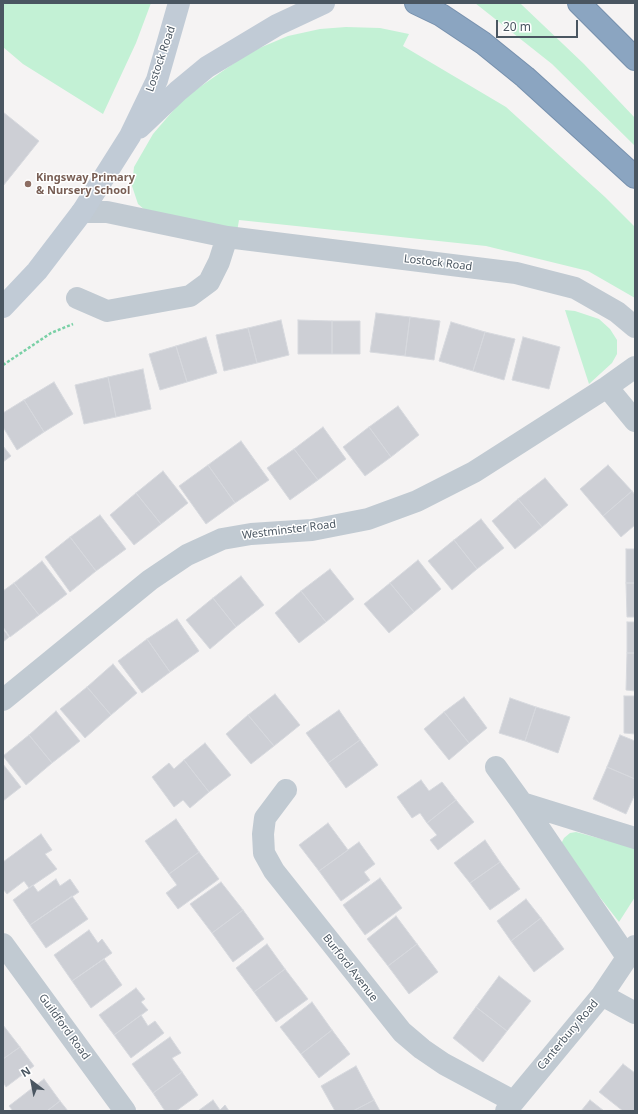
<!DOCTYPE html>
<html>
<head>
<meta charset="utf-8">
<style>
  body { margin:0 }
  #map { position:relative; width:638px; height:1114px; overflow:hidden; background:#f5f3f3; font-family:"Noto Sans",sans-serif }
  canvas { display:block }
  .frame { position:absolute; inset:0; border:4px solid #4a5661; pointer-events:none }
  .north { position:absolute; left:12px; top:1062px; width:40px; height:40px; -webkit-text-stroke:3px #fff; paint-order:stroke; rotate:328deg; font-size:11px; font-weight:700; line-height:16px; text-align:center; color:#4a5661 }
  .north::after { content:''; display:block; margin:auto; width:14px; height:18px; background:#4a5661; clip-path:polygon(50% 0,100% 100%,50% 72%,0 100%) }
  .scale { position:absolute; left:496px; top:20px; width:82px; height:18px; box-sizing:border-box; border:2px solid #4a5661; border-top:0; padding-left:5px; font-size:12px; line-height:14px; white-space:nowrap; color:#4a5661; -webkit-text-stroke:3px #fff; paint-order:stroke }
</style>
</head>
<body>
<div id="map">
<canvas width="638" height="1114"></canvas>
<div class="frame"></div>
<div class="north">N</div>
<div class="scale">20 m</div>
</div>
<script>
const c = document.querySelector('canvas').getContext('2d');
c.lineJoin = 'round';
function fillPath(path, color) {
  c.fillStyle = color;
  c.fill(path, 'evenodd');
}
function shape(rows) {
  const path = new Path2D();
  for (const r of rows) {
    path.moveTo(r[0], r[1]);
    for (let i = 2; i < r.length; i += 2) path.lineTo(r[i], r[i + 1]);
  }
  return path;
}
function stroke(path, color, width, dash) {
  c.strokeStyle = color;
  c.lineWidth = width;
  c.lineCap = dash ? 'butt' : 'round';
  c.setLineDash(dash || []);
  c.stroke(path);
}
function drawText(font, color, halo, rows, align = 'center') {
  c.font = font + ' "Noto Sans",sans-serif';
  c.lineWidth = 3;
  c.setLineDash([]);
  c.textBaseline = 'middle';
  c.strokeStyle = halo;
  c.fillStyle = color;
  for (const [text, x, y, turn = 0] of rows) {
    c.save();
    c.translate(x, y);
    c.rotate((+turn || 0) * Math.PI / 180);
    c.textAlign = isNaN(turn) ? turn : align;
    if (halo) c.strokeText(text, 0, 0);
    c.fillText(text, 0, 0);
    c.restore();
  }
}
fillPath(shape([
  [3,3,151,3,136,43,103,114,23,64,3,47],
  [475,3,520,3,522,5,584,64,635,118,635,146,552,64],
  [346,27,380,28,409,34,403,46,506,107,605,197,635,227,635,298,588,271,486,246,239,220,236,238,152,216,138,204,132,186,134,167,153,134,184,98,250,52,288,36,320,29],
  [565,310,575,311,599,319,610,329,617,340,617,354,612,363,589,384],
  [576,832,635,848,635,897,619,922,564,851,561,844,564,838,570,833]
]), '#c3f1d5');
const building = shape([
  [3,112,39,141,3,186,3,112],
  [376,313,410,317,405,356,370,352,376,313],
  [410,317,440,321,434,360,405,356,410,317],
  [281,320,289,355,257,363,248,328,281,320],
  [298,320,332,321,332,354,298,354,298,320],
  [332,321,360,321,360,354,332,354,332,321],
  [451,322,485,332,473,371,439,361,451,322],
  [248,328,257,363,224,371,216,335,248,328],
  [485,332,515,339,504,380,473,371,485,332],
  [206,337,217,373,187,382,176,346,206,337],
  [523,337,560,347,549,389,512,380,523,337],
  [176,346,187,382,160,390,149,354,176,346],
  [143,369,151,409,116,417,108,377,143,369],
  [108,377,116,417,84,424,75,385,108,377],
  [54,382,73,414,44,432,24,400,54,382],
  [24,400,44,432,17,450,3,427,3,413,24,400],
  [398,406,419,435,391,457,369,427,398,406],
  [323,427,346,459,318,480,294,449,323,427],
  [369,427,391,457,365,476,343,447,369,427],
  [241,441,269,480,235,503,208,465,241,441],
  [3,446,11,456,3,462,3,446],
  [294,449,318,480,290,500,267,468,294,449],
  [208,465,235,503,206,524,179,486,208,465],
  [608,465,632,491,603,516,580,489,608,465],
  [163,471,188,503,161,524,136,493,163,471],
  [545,478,568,505,542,527,518,499,545,478],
  [632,491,635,495,635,525,621,537,603,516,632,491],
  [136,493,161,524,134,545,110,515,136,493],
  [518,499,542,527,515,549,492,521,518,499],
  [100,515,126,549,96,571,70,537,100,515],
  [481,519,504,548,477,569,454,540,481,519],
  [70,537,96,571,70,592,45,557,70,537],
  [454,540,477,569,452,590,428,561,454,540],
  [626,549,635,549,635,583,626,583,626,549],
  [418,560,441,589,414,612,390,583,418,560],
  [42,561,67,594,39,615,14,583,42,561],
  [330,569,354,599,326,622,301,591,330,569],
  [241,576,264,605,236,627,213,598,241,576],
  [14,583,39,615,10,637,3,627,3,591,14,583],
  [390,583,414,612,389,633,364,604,390,583],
  [626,583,635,583,635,617,627,617,626,583],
  [301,591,326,622,299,643,275,613,301,591],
  [213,598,236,627,210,649,186,620,213,598],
  [177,619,199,651,170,672,147,639,177,619],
  [627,622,635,622,635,653,627,653,627,622],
  [3,629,9,637,3,642,3,629],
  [147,639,170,672,142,693,118,661,147,639],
  [627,653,635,653,635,691,626,690,627,653],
  [113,664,137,693,111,715,87,687,113,664],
  [87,687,111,715,85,738,60,709,87,687],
  [275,694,300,725,274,746,248,715,275,694],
  [624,696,635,696,635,734,624,733,624,696],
  [464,697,487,728,469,743,444,712,464,697],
  [510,698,536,707,525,741,499,733,510,698],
  [536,707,570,717,558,753,525,741,536,707],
  [339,710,360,740,328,763,306,733,339,710],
  [56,711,80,741,52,763,29,735,56,711],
  [444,712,469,743,449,760,424,729,444,712],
  [248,715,274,746,251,764,226,734,248,715],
  [29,735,52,763,26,785,3,756,29,735],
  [620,735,635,741,635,779,607,767,620,735],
  [360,740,378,765,346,788,328,763,360,740],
  [205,743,231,775,209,792,184,760,205,743],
  [184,760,209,792,190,808,183,800,174,807,152,777,169,763,174,769,184,760],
  [3,764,21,787,3,801,3,764],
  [607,767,635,779,635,794,626,814,593,799,607,767],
  [421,780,429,791,442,782,456,800,427,823,420,813,412,818,397,797,421,780],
  [456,800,474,822,438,850,430,840,437,835,427,823,456,800],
  [176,819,199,852,169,874,145,841,176,819],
  [328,823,348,850,319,871,299,845,328,823],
  [41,834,52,850,45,854,57,869,29,888,24,881,7,894,3,889,3,862,41,834],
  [485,840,500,862,470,883,454,863,485,840],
  [359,842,375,864,364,872,370,880,341,901,319,871,359,842],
  [199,852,219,879,178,909,166,893,177,885,169,874,199,852],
  [500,862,520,889,490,910,470,883,500,862],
  [380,878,402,908,365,935,343,905,380,878],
  [56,879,60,886,70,879,79,892,30,925,13,900,33,885,38,892,56,879],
  [221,882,243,910,212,933,190,904,221,882],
  [72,896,88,919,46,948,30,925,72,896],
  [526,899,541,918,511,941,497,921,526,899],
  [243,910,264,939,233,962,212,933,243,910],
  [396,916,417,944,388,966,367,939,396,916],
  [541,918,564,949,534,972,511,941,541,918],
  [89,930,98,943,102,939,112,953,72,981,54,955,89,930],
  [267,944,285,969,254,992,236,968,267,944],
  [417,944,438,972,409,994,388,966,417,944],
  [104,959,122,985,91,1008,72,981,104,959],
  [285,969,308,999,276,1022,254,992,285,969],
  [499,976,531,1001,507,1031,476,1007,499,976],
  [136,988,145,999,141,1002,148,1010,114,1035,99,1015,136,988],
  [312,1002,332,1030,301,1054,280,1027,312,1002],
  [476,1007,507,1031,483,1062,453,1038,476,1007],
  [141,1015,148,1026,155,1021,164,1033,131,1058,114,1035,141,1015],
  [3,1025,20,1047,3,1059,3,1025],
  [332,1030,350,1054,319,1078,301,1054,332,1030],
  [170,1037,181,1053,172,1058,182,1072,153,1093,132,1064,170,1037],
  [20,1047,34,1066,6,1087,3,1082,3,1059,20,1047],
  [623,1064,635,1073,635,1111,623,1111,599,1092,623,1064],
  [356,1066,374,1100,353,1111,335,1111,321,1086,356,1066],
  [182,1072,198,1095,176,1111,165,1111,153,1093,182,1072],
  [44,1079,60,1101,47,1111,13,1111,9,1106,44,1079],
  [213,1100,220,1110,225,1105,229,1111,198,1111,213,1100],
  [374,1100,380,1111,353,1111,374,1100],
  [590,1100,604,1111,581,1111,590,1100],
  [60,1101,68,1111,47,1111,60,1101]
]);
fillPath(building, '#cdcfd5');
stroke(building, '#d7d9de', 1);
const highway = shape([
  [416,3,441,15,483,43,525,77,635,177],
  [579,3,635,59]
]);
stroke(highway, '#7690ad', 24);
stroke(shape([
  [3,365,51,333,73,324]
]), '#7ad0a6', 2.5, [3, 2]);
stroke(shape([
  [82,212,107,212,227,237,516,273,575,288,617,312,635,327],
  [77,298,107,311,190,296,209,282,219,262,227,237],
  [607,387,635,421],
  [3,700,150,580,187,555,222,539,251,534,312,530,368,519,417,501,474,472,607,387,635,367],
  [496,767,522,803,627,957],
  [286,790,265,818,263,834,264,853,274,871,402,1032,422,1049,444,1064,513,1101],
  [522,803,635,838],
  [3,944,125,1111],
  [602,995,635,1013],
  [506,1111,602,995,635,946]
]), '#c1cad2', 22);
stroke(shape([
  [139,128,178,91,207,67,277,25,324,3],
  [3,307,37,271,82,212,130,136,157,80,179,3]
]), '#c1cbd6', 22);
stroke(highway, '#8ba5c1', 22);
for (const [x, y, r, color] of [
  [28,184,4,"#8d6e63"]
]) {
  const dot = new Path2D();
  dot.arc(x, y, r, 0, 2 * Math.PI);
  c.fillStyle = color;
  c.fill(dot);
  stroke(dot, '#fff', 1.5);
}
drawText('11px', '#4a5661', '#fff', [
  ["Lostock Road",161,59,-71],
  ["Lostock Road",438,263,7],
  ["Westminster Road",289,530,-7],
  ["Burford Avenue",350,968,52],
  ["Guildford Road",64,1027,54],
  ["Canterbury Road",568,1035,-50]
]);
drawText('bold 11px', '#785e54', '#fff', [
  ["Kingsway Primary",36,178],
  ["& Nursery School",36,191]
], 'left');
</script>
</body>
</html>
